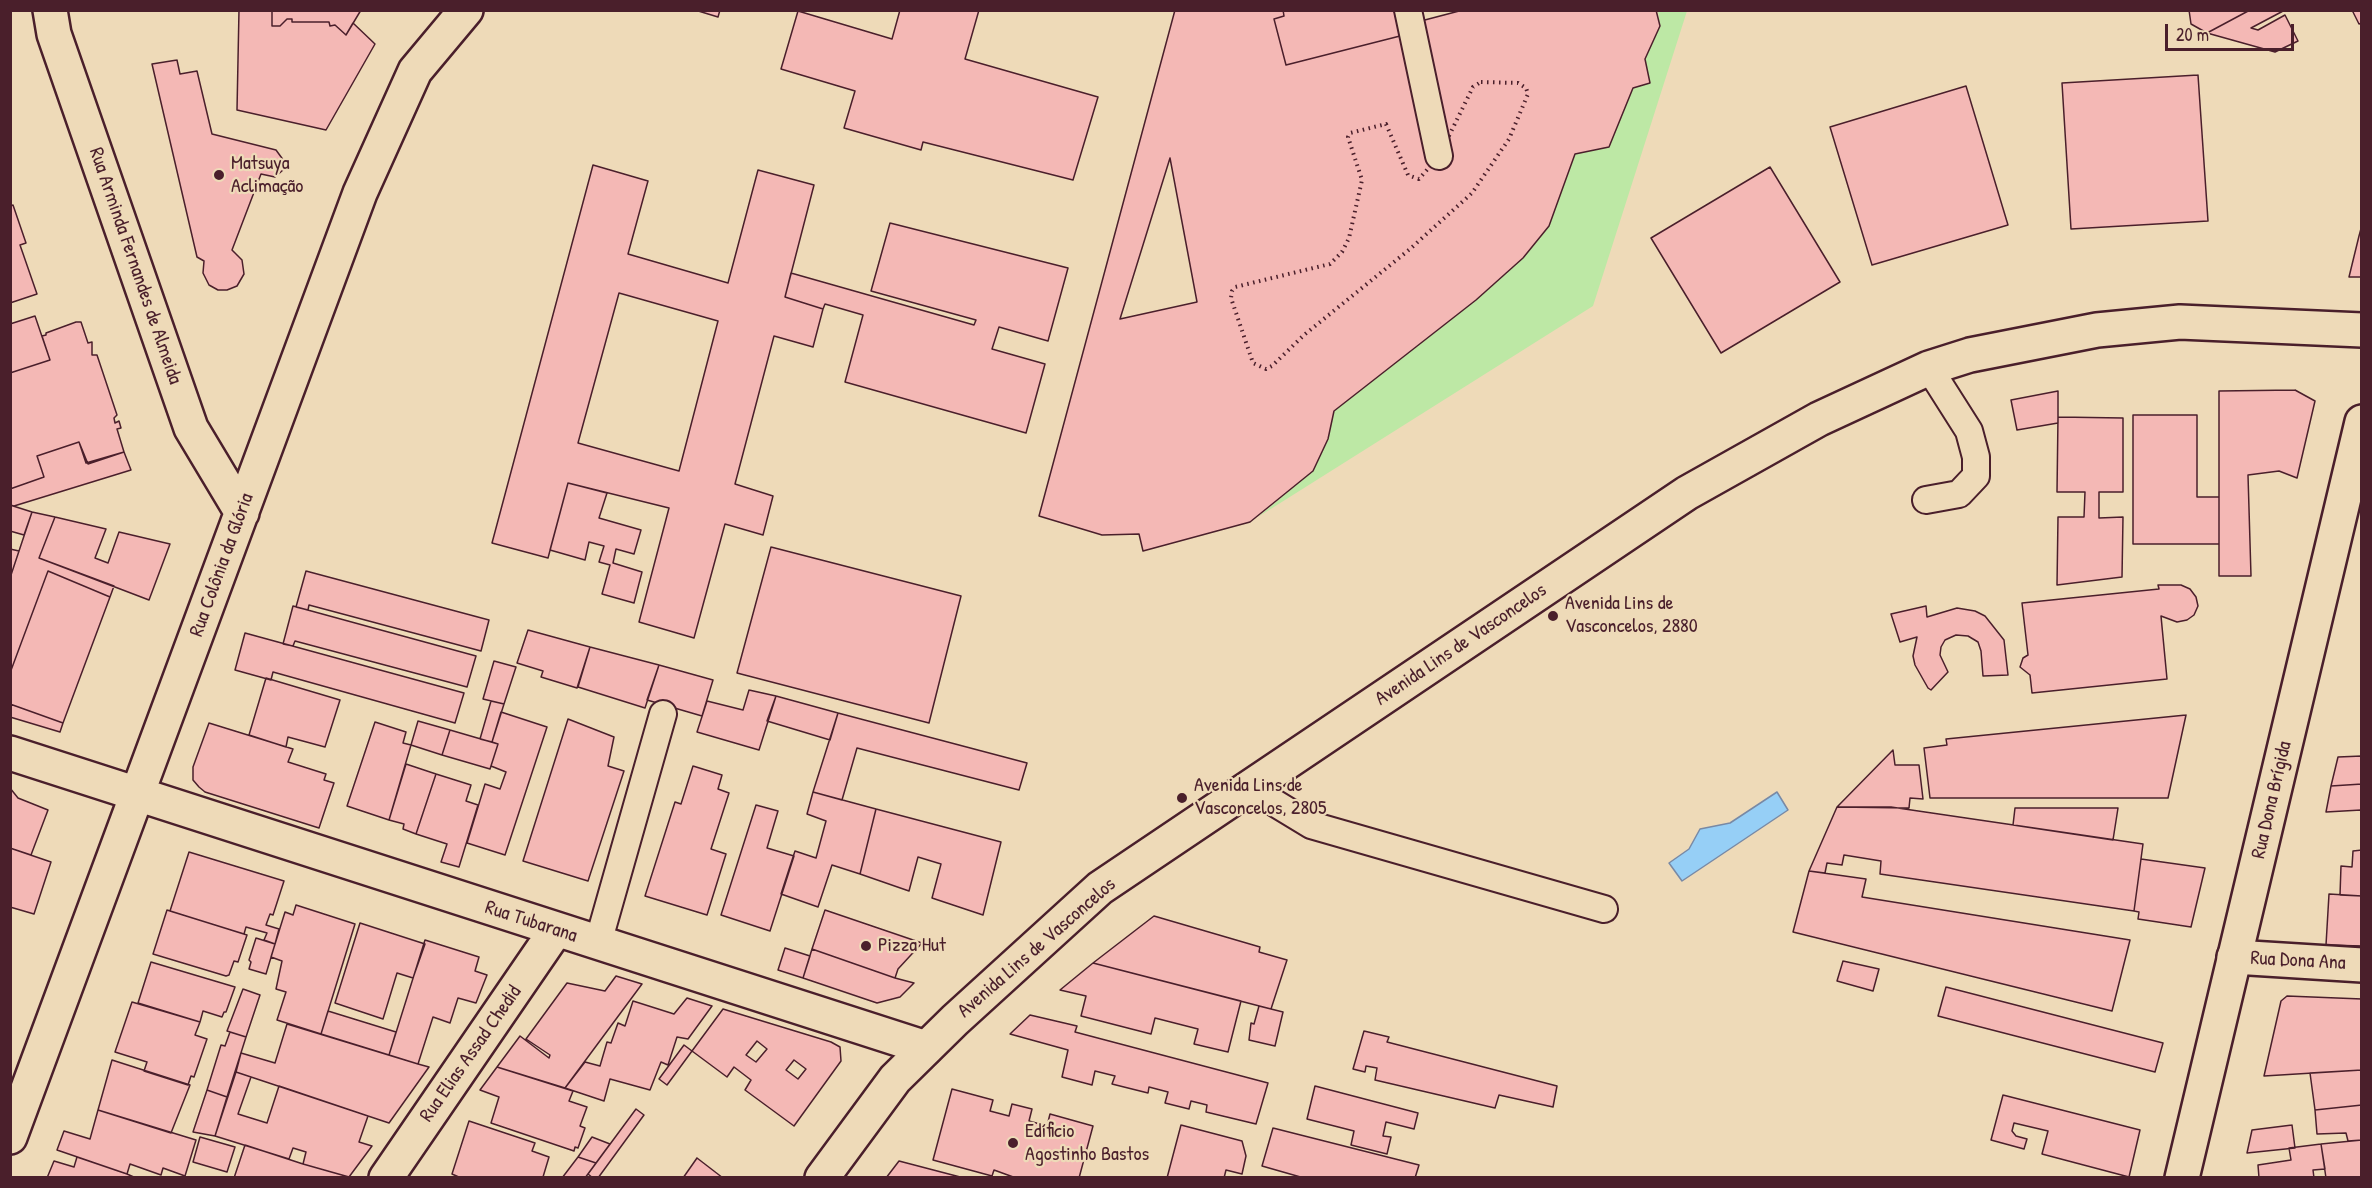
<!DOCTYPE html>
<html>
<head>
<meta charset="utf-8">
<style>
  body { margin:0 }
  #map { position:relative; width:2372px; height:1188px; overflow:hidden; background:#eedab8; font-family:"Patrick Hand",sans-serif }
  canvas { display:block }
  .frame { position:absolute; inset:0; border:12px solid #4a1f2b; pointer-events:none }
  .scale { position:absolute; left:2165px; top:24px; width:129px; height:27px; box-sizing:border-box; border:3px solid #4a1f2b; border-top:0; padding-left:8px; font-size:18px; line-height:21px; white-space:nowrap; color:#4a1f2b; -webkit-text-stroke:4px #eedab8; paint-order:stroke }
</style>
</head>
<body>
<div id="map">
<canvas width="2372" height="1188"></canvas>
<div class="frame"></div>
<div class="scale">20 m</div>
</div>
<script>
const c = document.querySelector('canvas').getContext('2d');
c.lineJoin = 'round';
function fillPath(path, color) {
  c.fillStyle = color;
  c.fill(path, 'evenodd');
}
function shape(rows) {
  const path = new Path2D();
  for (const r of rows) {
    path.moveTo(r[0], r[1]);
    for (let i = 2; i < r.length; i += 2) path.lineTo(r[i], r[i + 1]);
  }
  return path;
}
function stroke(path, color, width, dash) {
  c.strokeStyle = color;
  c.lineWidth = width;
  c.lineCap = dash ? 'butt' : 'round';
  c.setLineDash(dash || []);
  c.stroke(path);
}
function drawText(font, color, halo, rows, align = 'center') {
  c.font = font + ' "Patrick Hand",sans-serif';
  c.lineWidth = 4.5;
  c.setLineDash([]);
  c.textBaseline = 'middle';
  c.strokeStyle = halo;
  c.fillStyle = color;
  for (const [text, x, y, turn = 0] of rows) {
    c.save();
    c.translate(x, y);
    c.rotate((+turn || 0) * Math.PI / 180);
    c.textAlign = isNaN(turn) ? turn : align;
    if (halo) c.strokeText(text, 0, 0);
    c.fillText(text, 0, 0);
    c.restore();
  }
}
fillPath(shape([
  [1658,11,1687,11,1593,306,1258,517,1313,471,1328,439,1334,411,1476,300,1523,258,1549,226,1575,154,1609,147,1633,88,1650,83,1645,59,1660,26]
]), '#bde8a5');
const water = shape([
  [1777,792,1788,810,1682,881,1669,863,1689,849,1700,829,1730,823,1777,792]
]);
fillPath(water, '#96cff6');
stroke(water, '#7889a5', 1.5);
const building = shape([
  [239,10,272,10,272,26,280,26,287,19,292,19,292,22,329,22,330,26,335,25,346,35,353,23,375,44,326,130,237,110,239,10],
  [272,10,361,10,346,35,335,25,330,26,329,22,292,22,292,19,287,19,280,26,272,26,272,10],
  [695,10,720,10,718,17,695,10],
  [900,10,979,10,965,59,1098,97,1073,180,923,142,921,150,844,128,855,91,781,69,798,11,892,39,900,10],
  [1175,10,1283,10,1284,16,1274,19,1286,65,1400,36,1398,27,1463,10,1656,10,1660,26,1645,59,1650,83,1633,88,1609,147,1575,154,1549,226,1523,258,1476,300,1334,411,1328,439,1313,471,1250,522,1143,551,1139,534,1102,535,1039,516,1175,10],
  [1283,10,1394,10,1400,36,1286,65,1274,19,1284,16,1283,10],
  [2189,10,2250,10,2207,33,2191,24,2189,10],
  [2250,10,2285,10,2251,28,2258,30,2285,15,2298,41,2275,52,2207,33,2250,10],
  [2352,10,2362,10,2362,23,2359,24,2352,10],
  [177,60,180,74,197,71,212,134,276,150,284,161,283,170,275,177,261,174,232,250,242,260,244,274,237,286,227,290,218,290,209,285,203,273,204,261,197,257,152,64,177,60],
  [2198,75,2208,221,2071,229,2062,83,2198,75],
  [1966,86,2008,225,1872,265,1830,127,1966,86],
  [1170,158,1197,302,1120,319,1170,158],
  [593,165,648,181,628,254,728,283,758,170,814,185,785,297,823,309,813,347,774,336,735,484,773,496,763,535,725,524,694,638,639,622,669,508,568,483,548,558,492,543,593,165],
  [619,293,718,321,679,471,578,443,619,293],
  [1770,167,1840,282,1721,353,1651,238,1770,167],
  [13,205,26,243,20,245,37,294,10,303,10,206,13,205],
  [890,223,1068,268,1048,341,999,327,992,349,1045,364,1026,433,845,382,863,315,825,304,823,309,785,297,791,273,974,325,976,320,871,291,890,223],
  [2362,225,2362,277,2349,277,2359,236,2362,225],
  [35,316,50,360,10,373,10,324,35,316],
  [76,322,81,322,88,343,92,342,92,355,97,355,117,415,114,418,115,423,119,421,121,428,117,429,124,452,88,464,79,442,37,456,44,477,10,489,10,373,50,360,42,336,46,335,46,333,76,322],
  [2295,390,2315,401,2297,478,2279,471,2248,475,2251,576,2219,576,2219,391,2295,390],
  [2058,391,2058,423,2017,430,2011,400,2058,391],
  [2133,415,2197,415,2197,497,2219,497,2219,544,2133,544,2133,415],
  [2058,417,2123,418,2123,492,2099,492,2099,518,2123,517,2122,577,2057,585,2058,517,2084,517,2085,492,2057,492,2058,417],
  [79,442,86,463,124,452,131,470,14,506,10,505,10,489,44,477,37,456,79,442],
  [568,483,607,493,599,518,641,530,634,554,616,549,613,563,642,572,634,603,602,594,610,565,599,562,604,546,589,542,585,560,550,550,568,483],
  [10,505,32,512,24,535,10,531,10,505],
  [32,512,55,517,39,558,114,586,110,597,48,571,10,673,10,578,32,512],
  [55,517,106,529,95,558,108,563,119,532,170,544,149,600,39,558,55,517],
  [771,547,961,596,929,723,737,673,771,547],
  [10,549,19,551,10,578,10,549],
  [48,571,110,597,63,723,10,704,10,673,48,571],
  [306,571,489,620,481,651,309,605,308,610,296,607,306,571],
  [2158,585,2181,585,2190,589,2196,597,2198,606,2194,615,2187,620,2177,622,2161,616,2167,679,2032,693,2030,675,2020,667,2023,658,2028,655,2022,603,2159,589,2158,585],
  [293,606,476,656,467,687,295,641,293,646,283,644,293,606],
  [1926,606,1927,617,1957,608,1975,611,1985,616,2004,640,2008,675,1983,676,1981,651,1978,642,1968,636,1956,635,1945,640,1941,647,1940,655,1948,672,1931,690,1928,688,1915,665,1913,656,1917,637,1900,642,1891,614,1926,606],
  [528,630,590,647,577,688,541,677,543,671,517,663,528,630],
  [245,633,464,693,455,723,273,672,271,680,235,670,245,633],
  [590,647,659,665,645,708,578,687,590,647],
  [494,661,516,667,504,704,483,699,494,661],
  [659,665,713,680,702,716,647,700,659,665],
  [266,678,340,700,325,747,288,737,286,747,249,735,266,678],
  [749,690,776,696,759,750,697,732,707,701,743,710,749,690],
  [776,696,838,713,830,740,767,721,776,696],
  [491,701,504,704,492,742,480,739,491,701],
  [10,704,63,723,60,732,10,717,10,704],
  [501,712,547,727,505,855,467,843,485,784,500,789,506,772,491,766,498,744,492,742,501,712],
  [838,713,1027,763,1019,790,857,748,842,800,813,792,838,713],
  [2186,715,2168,798,1930,798,1924,748,1947,745,1946,739,2186,715],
  [568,719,614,737,608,766,624,771,588,881,523,861,568,719],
  [418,721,450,730,442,755,411,745,418,721],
  [375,722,406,732,403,743,411,745,389,820,347,806,375,722],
  [209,723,293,749,288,762,326,774,324,780,334,783,319,828,205,792,199,787,193,780,193,767,209,723],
  [450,730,498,744,490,769,442,755,450,730],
  [1893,750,1895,765,1919,765,1923,799,1910,798,1909,808,1837,807,1893,750],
  [2362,756,2362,784,2331,786,2338,757,2362,756],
  [406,764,436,774,416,834,403,829,404,824,389,820,406,764],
  [693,766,722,775,718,789,729,793,711,849,726,854,707,915,645,896,675,802,681,804,693,766],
  [436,774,471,785,466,801,478,805,459,867,441,862,447,844,416,834,436,774],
  [2362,784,2362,817,2361,810,2326,812,2331,786,2362,784],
  [10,788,18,798,48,810,31,855,10,848,10,788],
  [813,792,876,809,860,874,832,865,818,907,781,894,795,851,816,858,826,821,807,814,813,792],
  [756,805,778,811,767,848,794,856,770,931,721,915,756,805],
  [1837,807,1891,807,2143,844,2134,911,1880,874,1881,861,1844,855,1842,865,1827,863,1825,873,1809,871,1837,807],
  [2015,808,2118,808,2113,840,2013,825,2015,808],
  [876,809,1001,842,983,915,932,898,941,864,918,857,909,891,860,874,876,809],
  [10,848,51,862,34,914,10,907,10,848],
  [2362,850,2362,896,2340,895,2341,866,2352,867,2353,851,2362,850],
  [189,852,284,881,273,915,270,914,266,925,279,929,275,944,264,940,267,933,246,927,244,934,170,911,189,852],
  [2141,859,2205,868,2191,927,2138,919,2139,912,2134,911,2141,859],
  [1809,871,1866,879,1862,897,2130,940,2112,1011,1793,932,1809,871],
  [2329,894,2362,896,2362,946,2326,945,2329,894],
  [296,905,355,924,321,1034,277,1020,286,992,276,989,282,961,271,957,285,912,293,915,296,905],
  [167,910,247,935,238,962,234,961,229,975,226,976,153,954,167,910],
  [825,910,922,943,898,969,895,978,812,949,825,910],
  [1154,916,1260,947,1259,952,1287,960,1271,1009,1093,963,1154,916],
  [360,923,425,944,413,978,397,973,383,1019,335,1003,360,923],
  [256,938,275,944,266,974,249,969,251,962,249,960,256,938],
  [425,940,479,957,475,971,487,975,476,1003,458,998,450,1023,433,1017,418,1064,389,1055,425,940],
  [785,948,810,956,803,978,778,970,785,948],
  [812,949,895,978,914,983,900,997,877,1003,803,978,812,949],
  [1843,961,1879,969,1873,991,1837,981,1843,961],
  [151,962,235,987,226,1012,224,1012,222,1017,203,1011,200,1022,138,1003,151,962],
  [1093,963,1241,1001,1228,1052,1194,1044,1198,1029,1155,1018,1151,1034,1081,1016,1086,996,1060,990,1093,963],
  [616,976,642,984,565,1088,497,1067,520,1036,549,1058,550,1055,526,1039,567,983,605,991,616,976],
  [1946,987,2163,1043,2155,1072,1938,1016,1946,987],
  [243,989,260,995,246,1037,227,1031,243,989],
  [2287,996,2362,999,2362,1070,2264,1076,2281,1001,2287,996],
  [687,998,712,1006,688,1039,677,1037,668,1065,661,1062,650,1090,610,1079,604,1101,565,1088,585,1062,600,1066,607,1042,611,1043,618,1023,625,1026,633,1001,674,1014,687,998],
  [132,1002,200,1022,195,1035,207,1039,194,1077,191,1076,188,1085,144,1071,147,1062,115,1052,132,1002],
  [1259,1006,1283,1012,1275,1046,1249,1040,1251,1023,1254,1024,1259,1006],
  [723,1009,831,1042,840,1047,841,1061,794,1126,745,1090,751,1080,734,1067,727,1077,692,1051,723,1009],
  [757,1041,767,1049,756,1062,746,1055,757,1041],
  [794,1060,806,1069,798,1079,786,1070,794,1060],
  [328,1011,396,1032,389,1055,321,1034,328,1011],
  [1030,1015,1077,1026,1075,1032,1268,1083,1256,1124,1206,1112,1207,1105,1191,1101,1189,1109,1165,1103,1168,1092,1149,1087,1148,1093,1112,1084,1115,1076,1095,1071,1092,1085,1062,1077,1068,1050,1010,1034,1030,1015],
  [287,1024,418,1064,429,1067,389,1123,236,1072,241,1053,275,1063,287,1024],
  [1364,1031,1389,1037,1387,1042,1557,1086,1553,1107,1499,1095,1495,1108,1375,1080,1377,1068,1366,1066,1365,1072,1353,1069,1364,1031],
  [230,1032,246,1037,227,1097,207,1090,221,1045,225,1046,230,1032],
  [684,1045,692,1051,667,1085,659,1079,684,1045],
  [112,1060,190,1085,171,1133,98,1110,112,1060],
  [497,1067,573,1091,569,1101,587,1107,580,1126,585,1128,578,1148,575,1147,574,1151,491,1123,499,1097,480,1090,497,1067],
  [2362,1070,2362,1105,2315,1110,2310,1073,2362,1070],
  [236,1072,251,1077,238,1114,267,1123,279,1086,368,1116,359,1142,372,1146,349,1177,303,1164,306,1152,293,1148,289,1159,215,1136,236,1072],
  [1315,1086,1418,1113,1414,1129,1386,1122,1383,1136,1391,1137,1387,1154,1351,1145,1354,1131,1307,1119,1315,1086],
  [952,1089,993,1100,990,1111,1009,1116,1012,1104,1032,1109,1029,1121,1047,1126,1050,1114,1093,1126,1079,1178,1016,1178,994,1170,992,1176,933,1160,952,1089],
  [207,1090,227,1097,215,1136,193,1132,207,1090],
  [2003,1095,2140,1130,2129,1177,2042,1154,2048,1131,2014,1123,2012,1131,2016,1136,2027,1139,2024,1149,1991,1140,2003,1095],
  [2362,1105,2362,1140,2348,1141,2346,1133,2317,1134,2315,1110,2362,1105],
  [636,1109,644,1115,598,1178,593,1178,588,1174,636,1109],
  [98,1110,196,1140,185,1176,163,1168,161,1175,130,1164,127,1174,57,1150,64,1131,90,1139,98,1110],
  [469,1121,535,1143,532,1151,549,1157,543,1177,546,1178,461,1178,452,1174,469,1121],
  [1181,1125,1242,1141,1246,1156,1242,1174,1226,1170,1224,1178,1167,1178,1181,1125],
  [2292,1125,2295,1148,2247,1153,2252,1130,2292,1125],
  [1273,1128,1419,1165,1415,1178,1304,1178,1262,1166,1273,1128],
  [200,1137,235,1147,227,1172,193,1162,200,1137],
  [592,1137,610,1144,596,1163,578,1157,592,1137],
  [2362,1140,2362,1178,2326,1178,2321,1144,2362,1140],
  [2321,1144,2325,1169,2313,1170,2314,1178,2259,1178,2258,1165,2291,1160,2289,1148,2321,1144],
  [245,1145,303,1164,349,1177,234,1178,245,1145],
  [77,1157,127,1174,136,1178,47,1178,54,1161,74,1167,77,1157],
  [578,1157,596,1163,585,1178,562,1178,578,1157],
  [697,1158,723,1178,683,1178,697,1158],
  [899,1161,964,1178,886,1178,899,1161]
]);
fillPath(building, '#f4b8b5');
stroke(building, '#4a1f2b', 1.5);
const service = shape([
  [1408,10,1439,156],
  [1926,500,1959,494,1976,476,1976,457,1969,431,1929,368],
  [1250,788,1311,825,1604,909],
  [598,943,663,714]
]);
const minor = shape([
  [50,10,54,34,191,428,242,513],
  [10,753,926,1048],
  [2234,957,2362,965],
  [10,1137,360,193,415,71,466,10],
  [386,1178,556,930]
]);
const tertiary = shape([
  [822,1178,895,1079,955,1020,1100,888,1687,493,1819,419,1929,368,1970,355,2097,330,2180,322,2362,330],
  [2182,1178,2362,422]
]);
stroke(service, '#4a1f2b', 30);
stroke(minor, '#4a1f2b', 38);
stroke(tertiary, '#4a1f2b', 38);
stroke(shape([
  [1481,82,1518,83,1526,88,1528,94,1509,139,1472,193,1410,249,1304,335,1272,366,1266,369,1253,363,1231,298,1232,291,1235,287,1330,264,1342,252,1349,238,1362,180,1348,137,1350,133,1386,124,1408,175,1419,179,1439,156,1473,87,1481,82]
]), '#4a1f2b', 4, [1.5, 4.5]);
stroke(service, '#eedab8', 26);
stroke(minor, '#eedab8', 33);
stroke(tertiary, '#eedab8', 33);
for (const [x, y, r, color] of [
  [219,175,6,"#4a1f2b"],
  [1553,616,6,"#4a1f2b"],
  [1182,798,6,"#4a1f2b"],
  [866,946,6,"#4a1f2b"],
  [1013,1143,6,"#4a1f2b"]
]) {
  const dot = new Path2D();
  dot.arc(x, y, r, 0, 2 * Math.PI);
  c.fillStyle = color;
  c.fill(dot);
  stroke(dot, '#eedab8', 2);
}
drawText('20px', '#4a1f2b', '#eedab8', [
  ["Matsuya",231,164],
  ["Aclimação",231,187],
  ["Avenida Lins de",1565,604],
  ["Vasconcelos, 2880",1565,627],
  ["Avenida Lins de",1194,786],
  ["Vasconcelos, 2805",1194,809],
  ["Pizza Hut",878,946],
  ["Edíficio",1025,1132],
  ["Agostinho Bastos",1025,1155]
], 'left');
drawText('20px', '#4a1f2b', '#eedab8', [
  ["Rua Arminda Fernandes de Almeida",135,266,71],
  ["Rua Colônia da Glória",222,565,-70],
  ["Avenida Lins de Vasconcelos",1461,645,-34],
  ["Rua Dona Brígida",2272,800,-77],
  ["Rua Tubarana",531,922,18],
  ["Avenida Lins de Vasconcelos",1037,948,-41],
  ["Rua Dona Ana",2298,961,3],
  ["Rua Elias Assad Chedid",471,1054,-55]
]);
</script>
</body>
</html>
